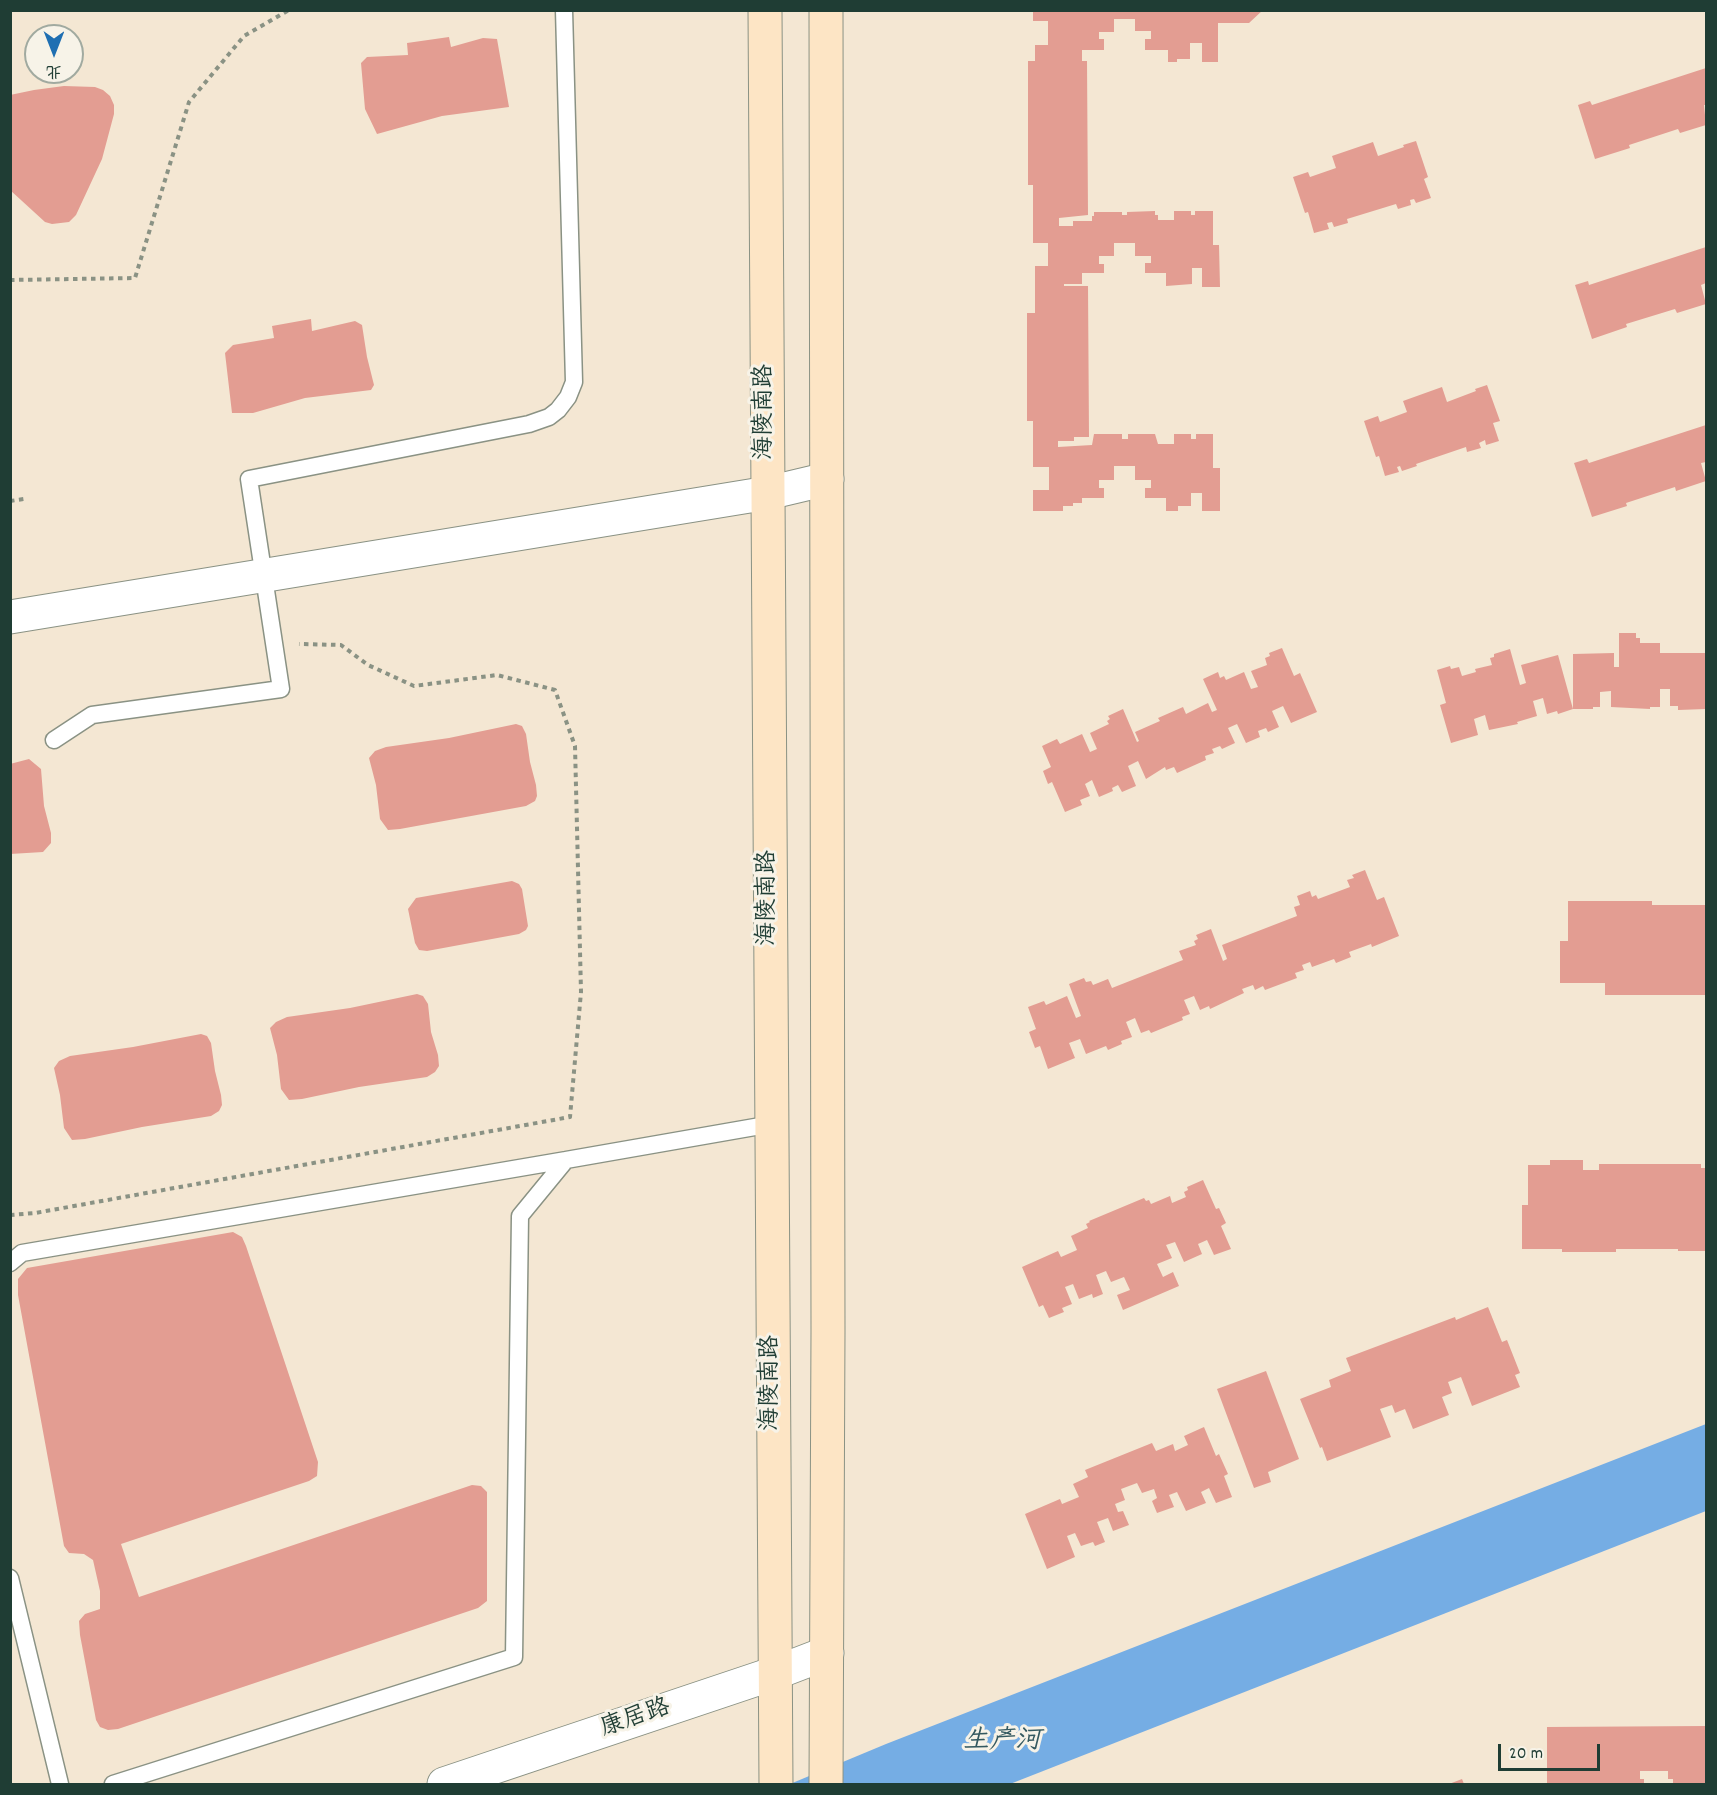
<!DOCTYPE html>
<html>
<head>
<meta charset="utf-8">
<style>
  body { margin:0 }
  #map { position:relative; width:1717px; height:1795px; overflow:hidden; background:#f4e7d3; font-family:Dekko,"LXGW WenKai TC",sans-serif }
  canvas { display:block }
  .frame { position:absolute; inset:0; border:12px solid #1f3d34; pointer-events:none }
  .north { position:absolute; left:24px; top:24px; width:60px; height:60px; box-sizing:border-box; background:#f7f3e8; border:2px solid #a1aaa0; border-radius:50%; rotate:180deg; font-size:16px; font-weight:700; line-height:24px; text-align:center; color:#1f3d34 }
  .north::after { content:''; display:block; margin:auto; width:21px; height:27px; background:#1f6fb2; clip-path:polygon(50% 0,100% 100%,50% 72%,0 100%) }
  .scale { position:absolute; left:1498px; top:1744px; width:102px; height:27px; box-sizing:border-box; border:3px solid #1f3d34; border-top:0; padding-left:8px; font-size:18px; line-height:21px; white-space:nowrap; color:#1f3d34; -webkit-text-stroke:4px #f7f3e8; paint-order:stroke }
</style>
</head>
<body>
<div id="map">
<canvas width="1717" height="1795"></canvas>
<div class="frame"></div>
<div class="north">北</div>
<div class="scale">20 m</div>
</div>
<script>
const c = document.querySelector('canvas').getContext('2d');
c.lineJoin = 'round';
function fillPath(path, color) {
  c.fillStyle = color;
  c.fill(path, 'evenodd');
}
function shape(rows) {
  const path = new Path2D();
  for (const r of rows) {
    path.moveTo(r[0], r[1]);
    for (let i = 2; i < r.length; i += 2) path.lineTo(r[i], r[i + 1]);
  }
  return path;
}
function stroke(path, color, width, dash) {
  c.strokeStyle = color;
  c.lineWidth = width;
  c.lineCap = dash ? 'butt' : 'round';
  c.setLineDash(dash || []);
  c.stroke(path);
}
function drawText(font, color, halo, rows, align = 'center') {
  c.font = font + ' Dekko,"LXGW WenKai TC",sans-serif';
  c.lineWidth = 6;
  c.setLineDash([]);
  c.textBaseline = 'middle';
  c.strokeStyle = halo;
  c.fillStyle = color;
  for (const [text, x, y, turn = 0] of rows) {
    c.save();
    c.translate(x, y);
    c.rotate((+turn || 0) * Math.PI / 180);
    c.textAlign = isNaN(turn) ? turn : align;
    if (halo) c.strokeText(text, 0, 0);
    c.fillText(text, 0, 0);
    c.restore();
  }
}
fillPath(shape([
  [1706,1424,1706,1511,1010,1784,790,1784,886,1744]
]), '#75ade4');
fillPath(shape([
  [1033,10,1263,10,1249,23,1218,23,1218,62,1202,62,1202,43,1190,43,1190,59,1177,59,1177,62,1168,62,1168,50,1145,50,1145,39,1151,39,1151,31,1135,31,1135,19,1114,19,1114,32,1099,32,1099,39,1104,39,1104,50,1082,50,1082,61,1087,61,1088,215,1059,218,1059,226,1073,226,1073,221,1092,221,1092,216,1094,216,1094,212,1122,212,1122,215,1127,215,1127,212,1155,211,1155,215,1158,215,1158,220,1174,220,1174,211,1191,211,1191,215,1195,215,1195,211,1213,211,1213,245,1219,245,1220,287,1202,287,1202,268,1192,268,1192,284,1166,286,1166,273,1145,273,1145,263,1151,263,1151,256,1135,256,1135,243,1114,243,1114,256,1099,256,1099,264,1104,264,1104,273,1082,273,1082,284,1064,284,1064,286,1088,286,1089,437,1074,437,1074,441,1058,441,1058,447,1092,445,1094,434,1122,434,1122,439,1128,439,1128,434,1155,434,1158,444,1174,444,1174,434,1191,434,1191,439,1196,439,1196,434,1213,434,1213,468,1220,468,1220,511,1202,511,1202,493,1191,493,1191,506,1178,506,1178,511,1166,511,1166,498,1145,498,1145,488,1151,488,1151,480,1135,480,1135,466,1114,466,1114,480,1099,480,1099,488,1104,488,1104,498,1082,498,1082,503,1073,503,1073,506,1063,506,1063,511,1033,511,1033,490,1049,490,1049,467,1033,467,1033,421,1027,421,1027,313,1035,313,1035,266,1048,266,1048,243,1033,243,1033,185,1028,185,1028,61,1035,61,1035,45,1048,45,1048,21,1033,21],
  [449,37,451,47,483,38,497,39,509,107,442,116,377,134,365,109,361,63,367,57,408,55,407,43],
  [1706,68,1706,105,1704,105,1706,125,1680,133,1678,129,1629,145,1630,148,1595,159,1578,105,1590,101,1592,105],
  [64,86,95,87,103,90,110,96,114,105,114,114,102,159,76,215,69,222,52,224,45,222,10,190,10,95,34,90],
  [1416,141,1428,177,1424,179,1431,198,1416,203,1414,199,1410,200,1411,205,1398,209,1396,204,1347,219,1348,223,1334,227,1332,222,1327,223,1329,229,1314,233,1308,212,1305,213,1293,177,1308,172,1310,177,1336,168,1332,156,1373,142,1378,156,1404,147,1403,145],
  [1706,247,1706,283,1701,285,1706,304,1677,313,1675,309,1626,324,1627,327,1592,339,1575,285,1588,281,1589,285],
  [311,319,312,331,355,321,362,325,367,357,374,385,371,390,305,398,253,413,232,413,225,353,233,345,274,338,272,326],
  [1487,385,1500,421,1493,423,1499,441,1486,445,1485,440,1479,443,1481,448,1467,452,1466,447,1416,464,1417,466,1402,471,1400,466,1397,467,1399,472,1385,476,1379,456,1376,457,1364,421,1378,416,1380,422,1407,412,1403,401,1442,387,1447,402,1476,391,1475,389],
  [1706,425,1706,462,1701,463,1706,481,1676,491,1675,487,1626,503,1627,506,1592,517,1574,463,1587,459,1589,463],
  [1619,633,1636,633,1636,638,1640,638,1640,643,1660,643,1660,653,1706,653,1706,709,1678,710,1678,706,1670,706,1670,689,1660,689,1660,707,1650,707,1650,709,1611,707,1611,691,1600,692,1600,707,1593,707,1593,709,1573,709,1573,654,1614,653,1614,667,1619,667],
  [1282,648,1294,676,1300,673,1317,712,1291,723,1283,706,1272,711,1279,727,1268,732,1266,728,1258,731,1260,737,1246,743,1237,724,1228,728,1235,743,1222,749,1220,746,1212,749,1214,753,1205,756,1206,760,1177,773,1174,767,1166,770,1165,767,1146,779,1138,761,1128,766,1136,786,1122,792,1118,785,1112,788,1113,791,1099,797,1092,780,1085,784,1090,796,1080,800,1082,805,1065,812,1052,782,1048,784,1043,771,1051,767,1042,746,1057,739,1060,744,1082,734,1090,752,1097,749,1090,733,1109,724,1107,721,1110,719,1108,716,1123,709,1137,742,1139,741,1135,732,1160,721,1158,718,1183,707,1186,714,1208,703,1212,712,1217,710,1203,679,1218,672,1220,678,1224,676,1226,680,1244,672,1251,689,1258,687,1251,671,1267,665,1265,658,1270,656,1269,653],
  [1510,649,1520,685,1526,683,1521,665,1558,655,1573,709,1558,714,1557,711,1547,714,1543,698,1533,701,1537,716,1517,722,1518,724,1489,730,1485,715,1474,719,1478,735,1451,743,1440,705,1446,703,1437,670,1450,666,1451,669,1459,667,1462,676,1476,672,1475,669,1492,665,1490,658,1494,657,1494,654],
  [516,724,522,726,526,734,530,762,536,785,537,796,535,801,526,806,400,829,388,830,380,819,376,785,369,758,375,751,386,747,449,738],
  [29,759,41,769,44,806,51,833,51,843,43,852,10,854,10,764],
  [1365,870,1377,900,1384,897,1399,936,1372,947,1371,944,1349,952,1351,957,1336,963,1334,959,1312,967,1310,962,1302,965,1304,970,1295,973,1297,978,1265,990,1263,986,1255,990,1253,985,1242,989,1244,993,1210,1009,1209,1006,1200,1010,1194,996,1184,1000,1190,1014,1182,1017,1183,1020,1151,1033,1149,1030,1141,1033,1135,1018,1126,1022,1132,1037,1121,1041,1122,1044,1108,1050,1106,1046,1086,1054,1080,1039,1069,1043,1075,1058,1048,1069,1040,1046,1035,1048,1029,1032,1036,1029,1028,1007,1044,1001,1046,1005,1067,996,1076,1018,1081,1016,1069,984,1084,978,1086,982,1091,981,1093,985,1108,979,1112,988,1183,960,1179,951,1196,945,1194,941,1198,939,1196,935,1211,929,1223,961,1227,959,1222,945,1297,916,1294,907,1300,905,1297,896,1310,891,1312,897,1316,895,1318,899,1350,887,1347,880,1354,878,1352,875],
  [512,881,519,884,522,889,528,926,526,930,519,934,427,951,419,950,415,943,408,909,416,898],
  [1568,901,1652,901,1652,905,1706,905,1706,995,1605,995,1605,983,1560,983,1560,941,1568,941],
  [417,994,423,996,428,1004,431,1032,438,1055,439,1066,435,1072,427,1077,359,1087,302,1099,289,1100,281,1089,277,1055,270,1028,276,1022,287,1017,350,1008],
  [201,1034,207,1036,211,1043,215,1071,221,1095,222,1105,219,1111,211,1116,142,1127,85,1139,72,1140,64,1128,60,1095,54,1068,59,1061,70,1056,133,1047],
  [1550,1160,1583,1160,1583,1170,1599,1170,1599,1164,1701,1164,1701,1168,1706,1168,1706,1251,1678,1251,1678,1249,1616,1249,1616,1252,1562,1252,1562,1249,1522,1249,1522,1205,1528,1205,1528,1165,1550,1165],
  [1203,1180,1216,1209,1219,1208,1226,1223,1221,1226,1231,1249,1214,1255,1207,1240,1198,1244,1202,1254,1184,1262,1175,1242,1166,1245,1172,1258,1157,1264,1163,1277,1173,1272,1179,1286,1123,1310,1117,1295,1130,1290,1124,1277,1111,1282,1106,1271,1096,1275,1103,1294,1093,1298,1092,1294,1079,1299,1073,1284,1065,1287,1072,1304,1062,1308,1064,1312,1049,1318,1043,1305,1039,1307,1022,1267,1058,1251,1061,1257,1077,1250,1071,1236,1088,1228,1086,1224,1090,1222,1089,1221,1144,1198,1146,1201,1149,1200,1151,1204,1170,1196,1172,1203,1186,1197,1184,1192,1188,1190,1187,1187],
  [233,1232,242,1237,246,1246,318,1462,317,1476,309,1481,121,1544,139,1597,472,1485,481,1486,487,1492,487,1601,478,1608,118,1729,108,1730,100,1727,96,1720,80,1635,79,1621,85,1614,100,1609,100,1591,93,1560,84,1554,69,1553,64,1546,18,1295,18,1279,27,1268],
  [1488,1307,1502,1342,1507,1340,1520,1373,1515,1375,1520,1387,1472,1406,1461,1377,1448,1382,1452,1393,1442,1397,1449,1415,1413,1429,1405,1409,1395,1413,1392,1405,1380,1409,1391,1437,1327,1461,1322,1447,1320,1448,1300,1399,1331,1387,1329,1380,1351,1371,1346,1358,1455,1317,1456,1320],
  [1266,1371,1299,1459,1268,1472,1271,1482,1254,1488,1217,1389],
  [1204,1427,1216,1456,1219,1454,1228,1474,1224,1476,1232,1497,1216,1503,1209,1488,1201,1492,1206,1503,1186,1511,1177,1492,1169,1495,1174,1507,1157,1513,1152,1501,1157,1498,1154,1489,1142,1493,1137,1483,1121,1489,1125,1500,1115,1504,1118,1512,1123,1511,1129,1525,1113,1531,1108,1518,1097,1522,1105,1542,1095,1546,1093,1542,1081,1546,1075,1533,1067,1536,1075,1557,1047,1569,1025,1514,1060,1499,1062,1504,1079,1497,1073,1484,1088,1477,1085,1470,1152,1443,1156,1451,1173,1444,1175,1451,1188,1445,1184,1436],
  [1706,1726,1706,1784,1673,1784,1673,1779,1668,1779,1668,1771,1640,1771,1640,1779,1644,1779,1644,1784,1547,1783,1547,1727],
  [1462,1779,1464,1784,1449,1784]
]), '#e39d92');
const service = shape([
  [54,740,92,715,281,689,249,479,529,424,549,417,558,410,568,397,574,382,564,10],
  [10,1263,22,1253,566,1160],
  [10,1578,60,1784],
  [113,1784,514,1657,520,1216,566,1160,772,1124]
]);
const tertiary = shape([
  [10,617,768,493,827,479],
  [444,1784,775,1673,827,1653]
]);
const secondary = shape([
  [765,10,776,1784],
  [826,10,828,1331,826,1784]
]);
stroke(service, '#8a9284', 19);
stroke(tertiary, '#8a9284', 35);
stroke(secondary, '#8a9284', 35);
stroke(shape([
  [10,280,135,278,189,102,244,36,289,10],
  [10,501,24,499],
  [10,1215,35,1213,570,1117,581,992,575,746,555,690,497,675,414,686,368,665,341,645,299,644]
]), '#8a9284', 4, [4.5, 4.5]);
stroke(service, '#fff', 16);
stroke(tertiary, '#fff', 33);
stroke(secondary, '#fde5c5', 33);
drawText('24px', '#1f3d34', '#f7f3e8', [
  ["海陵南路",767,412,-90],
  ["海陵南路",770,898,-90],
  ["海陵南路",773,1383,-90],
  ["康居路",636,1720,-19]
]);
drawText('italic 26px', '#345960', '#f7f3e8', [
  ["生产河",1002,1743]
]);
</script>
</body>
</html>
